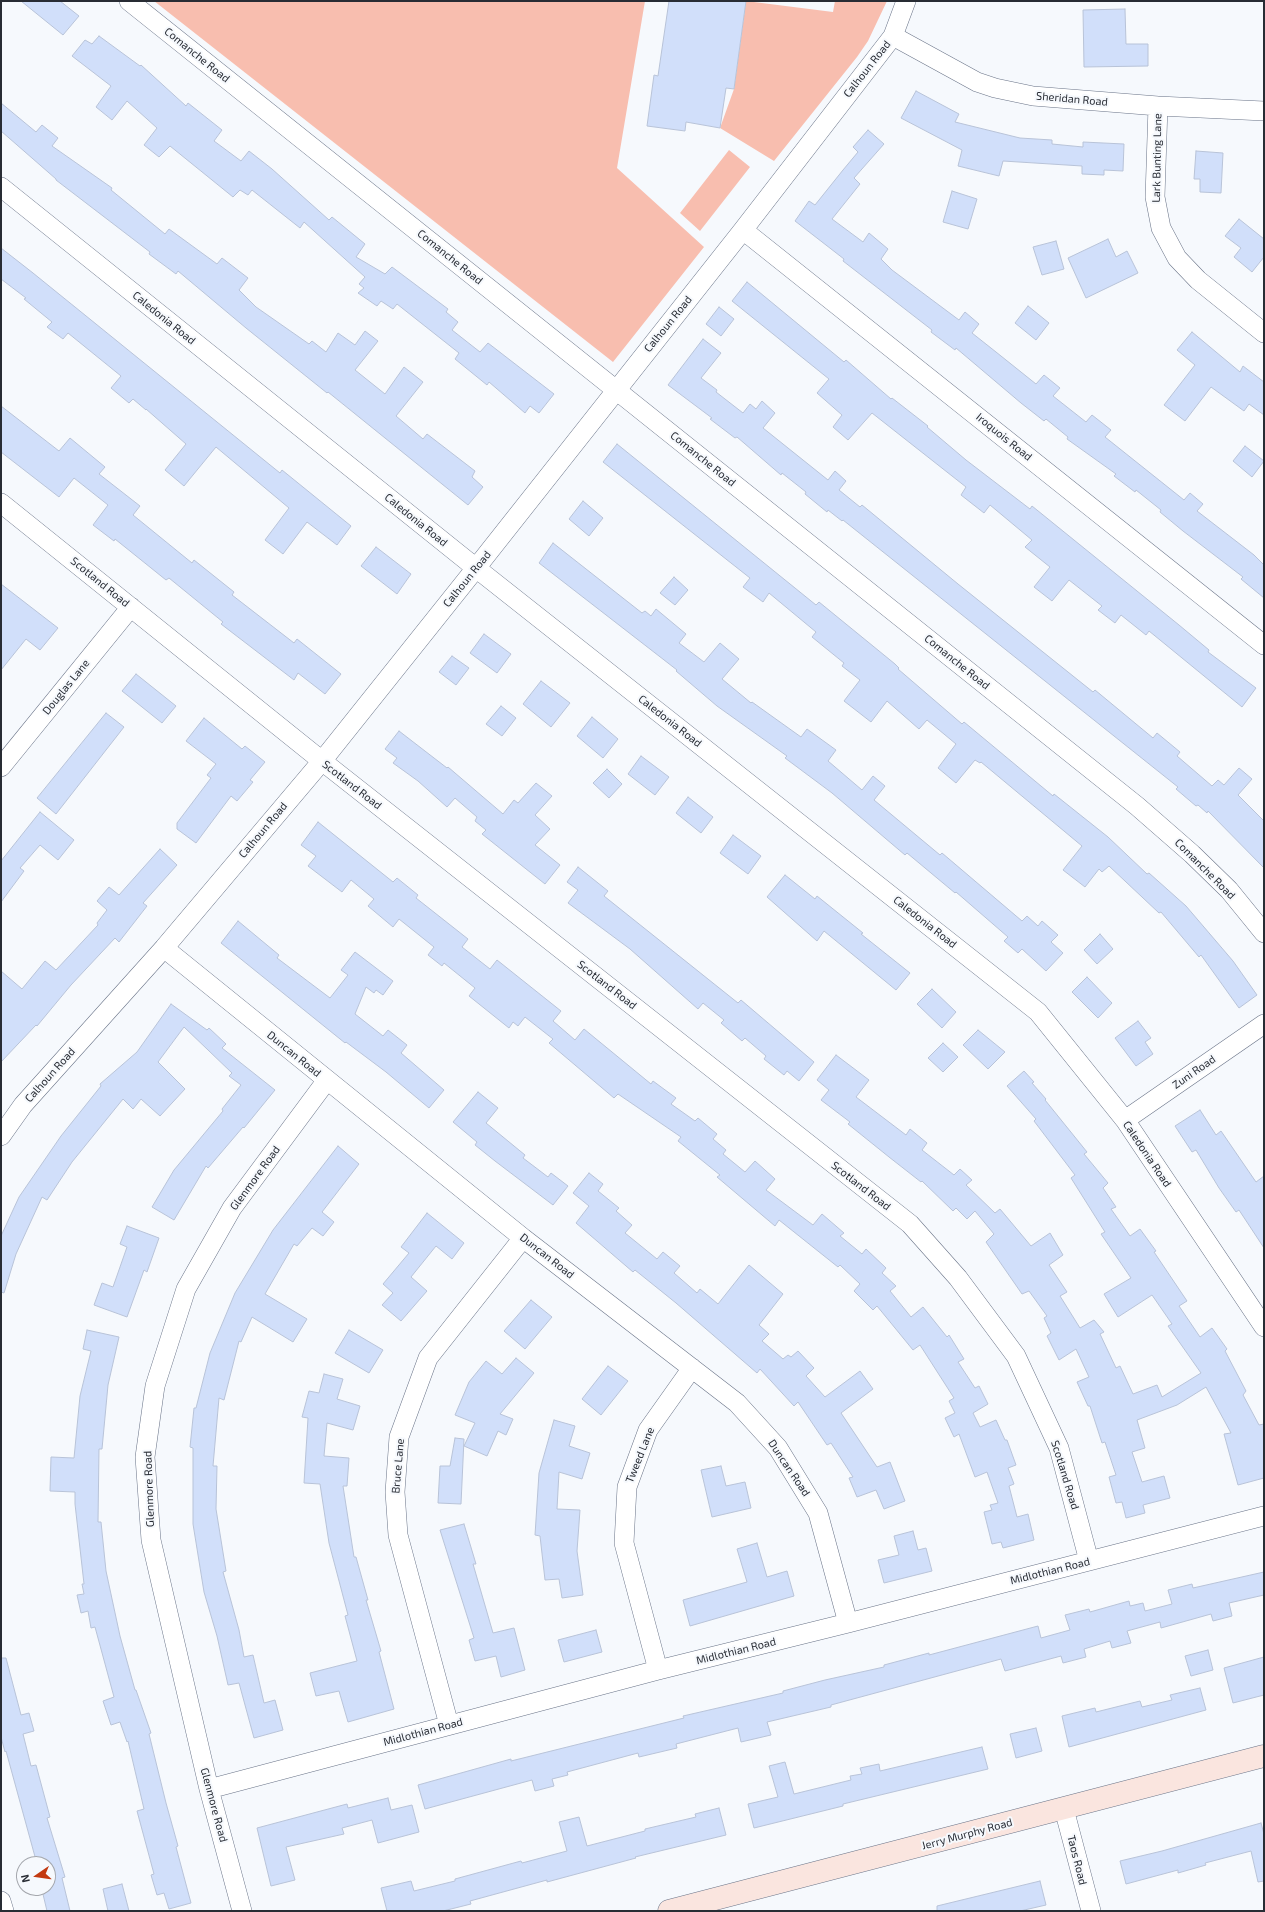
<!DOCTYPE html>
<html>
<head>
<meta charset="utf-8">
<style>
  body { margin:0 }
  #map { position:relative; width:1265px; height:1912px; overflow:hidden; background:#f6f9fd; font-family:"Exo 2",sans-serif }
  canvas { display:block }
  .frame { position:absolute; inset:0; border:2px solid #282c34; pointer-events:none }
  .north { position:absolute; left:16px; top:1856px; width:40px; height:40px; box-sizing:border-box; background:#f6f9fd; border:1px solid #a4a7ad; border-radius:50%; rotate:257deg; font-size:11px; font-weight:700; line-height:16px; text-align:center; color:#282c34 }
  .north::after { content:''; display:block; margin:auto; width:14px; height:18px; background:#c33a11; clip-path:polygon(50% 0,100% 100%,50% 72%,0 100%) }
</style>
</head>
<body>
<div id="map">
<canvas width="1265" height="1912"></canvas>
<div class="frame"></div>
<div class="north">N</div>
</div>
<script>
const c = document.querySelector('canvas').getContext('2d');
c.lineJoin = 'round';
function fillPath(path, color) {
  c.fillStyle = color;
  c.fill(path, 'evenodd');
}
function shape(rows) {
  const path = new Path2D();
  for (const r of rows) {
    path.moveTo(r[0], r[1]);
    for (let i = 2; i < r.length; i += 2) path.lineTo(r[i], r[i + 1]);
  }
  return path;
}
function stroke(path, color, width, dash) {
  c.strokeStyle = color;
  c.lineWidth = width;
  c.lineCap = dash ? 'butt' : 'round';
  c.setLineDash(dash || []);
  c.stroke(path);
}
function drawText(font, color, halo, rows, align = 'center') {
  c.font = font + ' "Exo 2",sans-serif';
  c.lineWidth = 4;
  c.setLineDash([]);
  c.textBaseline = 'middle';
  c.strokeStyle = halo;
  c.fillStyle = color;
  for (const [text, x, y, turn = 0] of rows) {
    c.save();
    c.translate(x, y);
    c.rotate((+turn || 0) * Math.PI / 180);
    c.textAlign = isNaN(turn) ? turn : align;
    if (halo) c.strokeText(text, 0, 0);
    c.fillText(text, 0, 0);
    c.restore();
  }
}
fillPath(shape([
  [154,1,645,1,617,168,704,247,613,362],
  [746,1,833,12,835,1,887,1,868,41,857,57,774,161,720,128,734,89],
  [729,150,750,167,700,231,680,213]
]), '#f8beaf');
const building = shape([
  [21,1,60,1,79,16,63,35,21,1],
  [669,1,746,1,734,89,726,88,720,128,686,122,685,131,647,126,654,75,658,76,669,1],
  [1125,9,1126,44,1148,44,1148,66,1084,67,1083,10,1125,9],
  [99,36,140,66,141,65,186,106,188,103,222,130,214,141,241,161,249,151,272,169,329,220,332,217,365,244,356,257,385,274,392,267,448,309,446,312,458,322,452,330,480,352,488,343,554,394,539,413,530,406,525,413,489,382,487,385,455,359,459,353,397,304,393,309,381,301,377,306,358,293,364,288,359,284,365,277,304,222,300,228,252,190,248,195,240,190,233,197,170,146,159,157,144,145,157,128,127,101,112,120,96,107,111,86,72,56,85,40,92,44,99,36],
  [916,91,959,114,955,122,1020,138,1052,140,1052,144,1083,147,1083,142,1124,144,1123,171,1104,170,1104,175,1082,174,1082,166,1003,161,999,176,958,166,962,150,901,118,916,91],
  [1,103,36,132,42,125,58,138,52,146,112,188,111,190,165,234,169,229,217,264,222,258,248,278,239,290,256,307,309,344,312,341,326,352,338,333,355,345,365,331,378,341,355,370,385,394,404,367,423,382,396,416,423,439,427,434,475,471,472,477,483,487,468,505,328,392,327,393,246,328,178,271,176,274,149,254,150,252,56,180,56,179,1,131,1,103],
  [868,130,884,144,854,178,860,184,832,219,863,242,869,233,888,249,881,259,892,270,959,320,965,312,979,324,972,333,996,352,1036,384,1044,375,1060,388,1053,396,1086,422,1092,415,1111,430,1105,437,1184,500,1190,493,1203,504,1197,511,1254,555,1264,565,1264,598,1241,579,1243,577,1183,531,1160,512,1161,510,1136,490,1135,492,1114,476,1116,474,1067,439,1068,437,1046,419,1044,421,1021,403,956,348,955,350,931,332,932,330,843,261,844,259,795,221,809,201,815,205,843,170,858,152,853,147,868,130],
  [1196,151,1223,153,1221,193,1200,192,1200,179,1194,179,1196,151],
  [952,191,977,199,968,229,943,222,952,191],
  [1239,219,1264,239,1264,257,1252,272,1234,257,1241,248,1225,236,1239,219],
  [1108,239,1116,257,1127,251,1138,273,1086,298,1068,258,1108,239],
  [1056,241,1064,269,1042,275,1033,247,1056,241],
  [1,248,33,273,280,473,282,470,351,526,337,545,307,522,283,554,265,540,289,508,216,447,184,486,165,470,186,444,146,409,146,410,133,399,129,403,111,388,121,376,68,333,63,339,47,327,52,322,24,299,26,298,1,279,1,248],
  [747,282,844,362,846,360,891,399,892,398,928,426,927,427,966,460,1030,509,1032,506,1179,625,1209,650,1208,652,1256,688,1242,707,1149,631,1146,635,1121,615,1115,623,1098,610,1102,606,1069,580,1052,601,1034,587,1050,567,1025,547,1032,540,990,505,984,513,961,495,966,487,872,413,848,440,833,427,842,415,817,393,829,379,732,301,747,282],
  [1028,306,1049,323,1036,340,1015,323,1028,306],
  [719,307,734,319,721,336,706,324,719,307],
  [1192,332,1240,372,1243,366,1264,382,1264,415,1249,404,1244,411,1211,387,1185,421,1164,405,1195,365,1177,350,1192,332],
  [703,339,721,353,701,378,717,390,716,392,743,413,750,404,756,409,762,401,775,413,763,428,828,480,835,471,846,481,839,490,860,507,862,505,958,584,1093,692,1095,690,1153,738,1157,733,1180,752,1177,756,1212,786,1218,780,1224,785,1239,768,1252,779,1238,795,1264,821,1264,868,1208,811,1207,813,1198,805,1196,806,1176,789,1178,787,843,520,842,521,828,510,827,512,805,494,806,492,782,473,781,475,737,437,735,438,710,419,712,418,668,385,703,339],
  [1,406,59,451,70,438,105,467,99,474,140,506,133,515,192,563,194,560,234,592,232,595,294,643,297,639,341,674,325,694,298,673,294,680,221,624,223,622,169,578,166,580,115,539,114,541,93,525,108,505,74,478,59,497,1,452,1,406],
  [617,444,816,605,819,602,895,664,899,668,898,669,962,724,964,722,1053,796,1054,794,1108,837,1147,874,1149,873,1186,906,1233,961,1257,995,1239,1008,1201,955,1199,957,1161,912,1159,913,1109,866,1102,872,1099,869,1085,887,1063,870,1082,846,981,762,980,763,975,760,956,783,938,768,956,744,927,720,919,729,887,701,871,722,844,701,860,680,842,666,844,663,812,637,816,632,769,593,763,602,743,587,750,578,603,462,617,444],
  [1245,446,1264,461,1252,477,1233,461,1245,446],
  [583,501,603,518,589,536,569,519,583,501],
  [553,543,642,613,645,611,651,616,656,609,686,634,679,643,704,662,720,643,739,659,722,679,751,703,752,702,801,737,807,729,836,750,828,761,862,790,873,776,885,786,874,800,940,855,942,853,1022,921,1027,916,1038,926,1042,921,1058,935,1051,942,1063,953,1046,971,1022,949,1018,953,1004,941,1008,937,956,892,955,893,907,853,905,855,832,793,785,758,787,756,717,706,676,671,677,670,539,563,553,543],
  [376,547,411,574,397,594,361,566,376,547],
  [674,577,688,590,675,605,660,593,674,577],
  [1,584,58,628,40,650,26,639,1,670,1,584],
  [484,634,511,654,497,673,470,653,484,634],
  [452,656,469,668,456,685,439,672,452,656],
  [136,674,176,706,162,723,122,691,136,674],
  [541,681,570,703,551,727,523,704,541,681],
  [501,706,516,718,502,736,486,724,501,706],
  [106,713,124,727,56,814,37,798,106,713],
  [592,717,618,739,603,758,577,736,592,717],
  [204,718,242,749,245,746,265,762,250,780,253,782,237,801,231,796,196,843,177,829,177,823,211,778,207,775,216,764,186,741,204,718],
  [399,731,447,768,448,767,503,814,514,800,518,803,536,783,552,796,535,815,550,829,535,845,560,865,545,884,482,834,486,830,475,821,477,817,455,798,447,807,418,781,393,763,397,758,385,749,399,731],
  [641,756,669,777,655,795,628,774,641,756],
  [607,769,622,784,609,798,593,783,607,769],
  [688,797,713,817,701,833,676,813,688,797],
  [40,812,74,840,58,860,40,845,20,868,24,871,1,902,1,861,40,812],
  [318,822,393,882,397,878,418,895,416,898,468,939,462,947,490,969,497,960,561,1011,553,1021,575,1040,584,1029,651,1084,653,1081,676,1098,671,1104,695,1121,698,1118,717,1134,713,1139,726,1150,723,1154,745,1172,755,1161,775,1179,766,1190,813,1225,822,1214,844,1233,840,1236,862,1254,866,1249,886,1268,882,1273,896,1286,890,1291,911,1317,923,1307,947,1337,949,1335,964,1359,958,1362,975,1388,979,1386,988,1404,973,1413,980,1427,996,1420,1005,1440,1007,1440,1016,1465,1008,1468,1014,1484,1009,1486,1017,1517,1028,1514,1034,1540,1003,1548,1001,1542,992,1544,984,1512,992,1510,990,1505,998,1503,987,1472,975,1477,959,1434,954,1437,945,1418,955,1413,949,1401,954,1398,920,1345,913,1350,877,1306,873,1310,854,1291,860,1284,840,1265,838,1267,779,1220,775,1226,717,1177,720,1175,678,1141,681,1137,618,1094,614,1098,549,1043,553,1039,525,1017,518,1026,513,1022,509,1028,469,996,475,988,444,963,442,966,428,955,434,947,399,919,393,927,368,906,374,899,351,880,342,892,308,866,316,856,301,845,318,822],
  [733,835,761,856,748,874,720,853,733,835],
  [160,849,177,865,143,903,147,906,119,942,115,938,71,985,37,1026,36,1025,1,1062,1,971,22,989,45,961,56,970,98,925,97,923,107,910,97,901,109,887,119,895,160,849],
  [578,867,608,891,604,896,738,1003,741,1000,814,1062,799,1081,787,1071,784,1075,764,1059,766,1056,745,1038,742,1041,721,1023,724,1020,703,1003,698,1009,630,949,568,903,578,890,567,882,578,867],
  [785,875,815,899,817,896,863,933,861,934,910,973,896,990,824,931,817,941,767,897,785,875],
  [238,921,279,955,277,958,330,998,348,975,341,970,355,952,393,981,383,995,376,990,374,993,366,987,355,1014,383,1036,388,1030,407,1045,401,1053,444,1090,429,1108,386,1072,346,1042,345,1043,221,943,238,921],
  [1100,934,1113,949,1097,964,1084,950,1100,934],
  [1087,977,1112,1003,1098,1018,1072,992,1087,977],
  [932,989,956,1012,942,1028,917,1004,932,989],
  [171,1004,207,1030,209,1028,226,1044,222,1048,275,1090,244,1128,243,1127,208,1168,206,1166,174,1220,152,1207,174,1170,223,1111,222,1109,241,1085,229,1076,232,1073,184,1027,158,1062,185,1089,160,1116,141,1099,133,1109,123,1099,72,1162,47,1200,42,1197,16,1254,4,1293,1,1292,1,1236,19,1197,61,1136,101,1086,100,1084,137,1052,171,1004],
  [1138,1021,1151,1038,1145,1042,1153,1054,1136,1066,1115,1038,1138,1021],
  [978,1030,1005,1052,988,1069,963,1045,978,1030],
  [943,1043,958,1057,943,1072,928,1058,943,1043],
  [836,1055,869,1080,856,1097,906,1135,910,1129,927,1143,922,1150,954,1175,960,1169,972,1180,966,1185,995,1213,1000,1209,1031,1246,1050,1233,1063,1255,1049,1265,1067,1292,1060,1296,1080,1328,1094,1320,1104,1332,1100,1334,1116,1368,1120,1366,1133,1394,1157,1385,1162,1397,1201,1373,1168,1326,1172,1324,1152,1295,1118,1317,1104,1294,1131,1278,1101,1234,1105,1232,1071,1178,1075,1175,1034,1121,1036,1119,1007,1086,1024,1071,1034,1082,1032,1083,1046,1099,1045,1100,1087,1152,1084,1154,1108,1183,1103,1188,1116,1207,1111,1209,1130,1236,1140,1229,1156,1251,1154,1252,1187,1301,1179,1306,1200,1337,1212,1328,1227,1349,1225,1351,1246,1391,1243,1395,1259,1425,1264,1424,1264,1478,1238,1485,1224,1434,1231,1433,1206,1387,1177,1405,1137,1420,1145,1448,1132,1452,1142,1482,1164,1476,1170,1498,1143,1505,1145,1513,1126,1518,1122,1502,1116,1503,1109,1477,1116,1475,1105,1442,1102,1443,1090,1406,1088,1406,1077,1382,1089,1377,1076,1349,1059,1360,1047,1336,1051,1333,1044,1318,1047,1316,1029,1291,1022,1294,986,1242,994,1234,975,1211,967,1219,956,1208,953,1211,922,1181,921,1182,889,1157,848,1124,850,1122,821,1100,829,1090,817,1080,836,1055],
  [478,1092,498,1108,486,1123,525,1155,523,1158,548,1177,551,1173,568,1186,553,1205,495,1161,475,1145,477,1142,453,1122,478,1092],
  [1200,1110,1216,1135,1221,1131,1256,1182,1264,1176,1264,1248,1239,1210,1236,1212,1219,1188,1196,1150,1192,1152,1175,1126,1200,1110],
  [338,1146,359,1164,322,1212,334,1222,323,1236,312,1228,297,1246,294,1244,265,1294,307,1319,293,1342,252,1317,241,1342,239,1341,224,1400,219,1398,213,1466,217,1466,216,1509,226,1571,223,1572,239,1630,244,1657,253,1655,264,1703,275,1700,283,1730,254,1738,239,1683,228,1685,217,1636,204,1592,193,1524,193,1448,190,1447,194,1408,196,1408,210,1353,235,1293,273,1230,338,1146],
  [589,1173,603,1184,598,1191,619,1208,616,1211,632,1225,625,1233,657,1259,663,1252,680,1266,674,1273,697,1293,700,1289,718,1304,749,1265,783,1294,759,1325,769,1334,762,1341,783,1359,788,1355,791,1357,798,1351,814,1368,806,1376,825,1397,860,1371,873,1389,841,1413,877,1467,890,1462,905,1501,884,1509,876,1490,857,1497,849,1478,853,1477,831,1443,827,1445,798,1402,794,1406,760,1369,757,1373,676,1303,635,1270,633,1272,576,1223,589,1206,573,1193,589,1173],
  [427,1213,464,1243,452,1259,436,1246,411,1277,427,1291,401,1321,382,1305,393,1293,383,1284,409,1253,401,1247,427,1213],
  [127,1226,159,1238,147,1272,144,1270,127,1317,94,1305,102,1283,113,1287,127,1247,120,1244,127,1226],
  [531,1300,552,1317,525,1349,504,1331,531,1300],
  [87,1330,119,1337,108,1385,102,1449,99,1449,98,1522,101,1522,106,1571,120,1636,135,1690,136,1690,151,1733,149,1734,166,1803,178,1846,176,1847,191,1903,169,1909,164,1893,157,1895,151,1875,154,1874,137,1811,144,1809,128,1741,127,1742,120,1722,111,1725,103,1701,114,1697,95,1627,91,1628,88,1611,81,1613,77,1595,84,1594,82,1584,84,1584,75,1504,75,1492,50,1491,51,1457,74,1458,80,1396,91,1351,83,1349,87,1330],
  [349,1330,383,1350,369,1373,335,1353,349,1330],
  [516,1358,534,1373,500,1414,513,1419,506,1435,498,1431,487,1456,464,1446,475,1423,455,1415,469,1382,486,1361,502,1374,516,1358],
  [608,1366,628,1381,601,1415,582,1399,608,1366],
  [324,1374,343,1379,337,1399,360,1406,353,1430,327,1423,324,1456,349,1458,347,1486,343,1486,354,1557,356,1557,368,1600,366,1600,381,1651,379,1652,394,1709,348,1722,339,1691,316,1696,310,1673,357,1661,345,1616,348,1615,329,1543,320,1484,304,1483,308,1418,302,1417,309,1391,319,1393,324,1374],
  [554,1420,575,1426,569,1446,590,1453,582,1479,559,1472,557,1509,580,1510,577,1551,583,1595,562,1598,559,1579,545,1580,540,1536,535,1535,539,1473,554,1420],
  [455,1438,464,1439,461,1504,438,1503,440,1466,450,1466,455,1438],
  [721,1466,726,1486,745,1482,751,1508,712,1517,701,1470,721,1466],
  [464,1524,476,1564,473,1564,493,1633,514,1628,525,1670,501,1677,496,1656,475,1661,469,1640,474,1638,440,1530,464,1524],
  [913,1531,918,1550,926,1548,932,1571,884,1583,878,1560,899,1555,894,1536,913,1531],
  [757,1543,767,1577,787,1571,794,1596,690,1626,683,1600,747,1582,737,1549,757,1543],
  [1264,1572,1264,1595,1229,1603,1232,1616,1213,1621,1211,1614,1161,1628,1160,1622,1127,1631,1131,1643,1112,1648,1110,1641,1084,1649,1086,1657,1063,1663,1061,1656,1005,1671,1001,1659,831,1705,831,1707,767,1722,771,1735,741,1742,738,1728,676,1744,677,1748,639,1757,638,1753,567,1772,568,1775,552,1779,554,1786,535,1791,532,1780,425,1809,418,1785,511,1759,511,1761,684,1718,683,1716,783,1693,783,1691,825,1680,884,1667,884,1665,929,1653,929,1655,1038,1626,1041,1638,1070,1630,1065,1615,1089,1609,1090,1612,1129,1601,1130,1606,1143,1603,1145,1611,1172,1604,1168,1590,1192,1584,1193,1588,1264,1572],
  [596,1630,602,1652,564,1662,558,1640,596,1630],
  [1208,1650,1213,1670,1191,1676,1185,1656,1208,1650],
  [1264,1657,1264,1695,1233,1703,1224,1668,1264,1657],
  [1,1658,6,1658,21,1715,29,1713,34,1731,23,1734,31,1766,36,1765,50,1817,47,1818,65,1877,62,1878,70,1911,47,1911,42,1890,48,1888,48,1864,37,1864,6,1751,5,1752,1,1737,1,1658],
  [1200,1688,1206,1710,1069,1747,1062,1716,1095,1708,1096,1712,1140,1701,1142,1707,1172,1700,1170,1695,1200,1688],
  [1036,1728,1042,1751,1016,1758,1010,1734,1036,1728],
  [982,1747,988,1769,843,1804,843,1806,754,1828,748,1804,778,1797,769,1766,785,1762,794,1794,851,1780,850,1776,862,1774,860,1768,879,1764,880,1771,982,1747],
  [388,1798,391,1810,412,1805,419,1832,378,1843,372,1820,342,1828,344,1834,286,1847,295,1880,271,1886,257,1828,347,1804,348,1808,388,1798],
  [719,1808,726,1835,635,1857,636,1858,547,1882,547,1880,470,1901,471,1904,443,1911,387,1911,381,1888,411,1881,414,1891,455,1881,455,1879,521,1861,522,1863,567,1851,559,1822,579,1817,587,1846,645,1831,645,1829,696,1817,695,1814,719,1808],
  [1261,1823,1264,1834,1264,1881,1258,1882,1251,1851,1205,1863,1206,1865,1178,1873,1178,1870,1126,1884,1120,1861,1162,1851,1261,1823],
  [1040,1881,1046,1905,1020,1911,937,1911,937,1906,1040,1881],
  [122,1884,129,1911,108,1911,103,1889,122,1884]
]);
fillPath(building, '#d1dffa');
stroke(building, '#b8c3d8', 1);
const street = shape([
  [129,1,1137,806,1192,854,1229,890,1264,933],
  [893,36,977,82,995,88,1033,96,1158,106,1264,111],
  [1158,106,1155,197,1161,228,1177,258,1198,280,1264,333],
  [1,187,476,568,1038,1012,1125,1120,1264,1327],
  [743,230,1264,645],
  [1,503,322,761,910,1224,958,1278,1016,1356,1059,1448,1089,1561],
  [1,767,131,607],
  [164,948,523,1238,737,1403,778,1448,818,1513,848,1623],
  [1125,1120,1264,1024],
  [1,1136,23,1105,164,948,322,761,476,568,743,230,893,36,906,1],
  [658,1670,624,1543,627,1487,648,1430,692,1368],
  [449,1725,398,1535,395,1492,399,1437,428,1358,523,1238],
  [209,1789,658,1670,848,1623,1264,1516],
  [1064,1809,1091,1911],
  [1,1901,4,1911],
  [242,1911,209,1789,151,1540,145,1457,155,1386,186,1289,232,1208,327,1080]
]);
const secondary = shape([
  [669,1911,1264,1756]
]);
stroke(street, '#6a7488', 20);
stroke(secondary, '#6a7488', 23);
stroke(street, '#fff', 19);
stroke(secondary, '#fae5df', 22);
drawText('11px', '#282c34', '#f6f9fd', [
  ["Comanche Road",197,55,39],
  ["Calhoun Road",867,69,-52],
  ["Sheridan Road",1072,99,5],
  ["Lark Bunting Lane",1157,158,-89],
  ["Comanche Road",450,257,39],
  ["Caledonia Road",164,318,39],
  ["Calhoun Road",668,324,-51],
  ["Iroquois Road",1004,437,39],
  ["Comanche Road",703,459,39],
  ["Caledonia Road",416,520,39],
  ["Calhoun Road",467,579,-51],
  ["Scotland Road",100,582,39],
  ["Comanche Road",957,662,39],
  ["Douglas Lane",66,687,-51],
  ["Caledonia Road",670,721,38],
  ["Scotland Road",352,785,38],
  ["Calhoun Road",263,830,-50],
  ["Comanche Road",1205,869,45],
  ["Caledonia Road",925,922,38],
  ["Scotland Road",607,985,38],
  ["Duncan Road",294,1054,39],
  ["Zuni Road",1194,1072,-35],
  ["Calhoun Road",50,1075,-48],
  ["Caledonia Road",1147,1154,56],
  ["Glenmore Road",255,1178,-54],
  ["Scotland Road",861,1186,38],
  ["Duncan Road",547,1256,38],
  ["Tweed Lane",640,1455,-68],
  ["Bruce Lane",398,1466,-85],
  ["Duncan Road",789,1468,56],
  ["Scotland Road",1065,1475,73],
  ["Glenmore Road",149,1489,-92],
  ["Midlothian Road",1050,1571,-14],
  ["Midlothian Road",736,1651,-14],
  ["Midlothian Road",423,1732,-15],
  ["Glenmore Road",214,1805,75],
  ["Jerry Murphy Road",967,1834,-15],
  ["Taos Road",1077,1860,76]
]);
</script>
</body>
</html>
